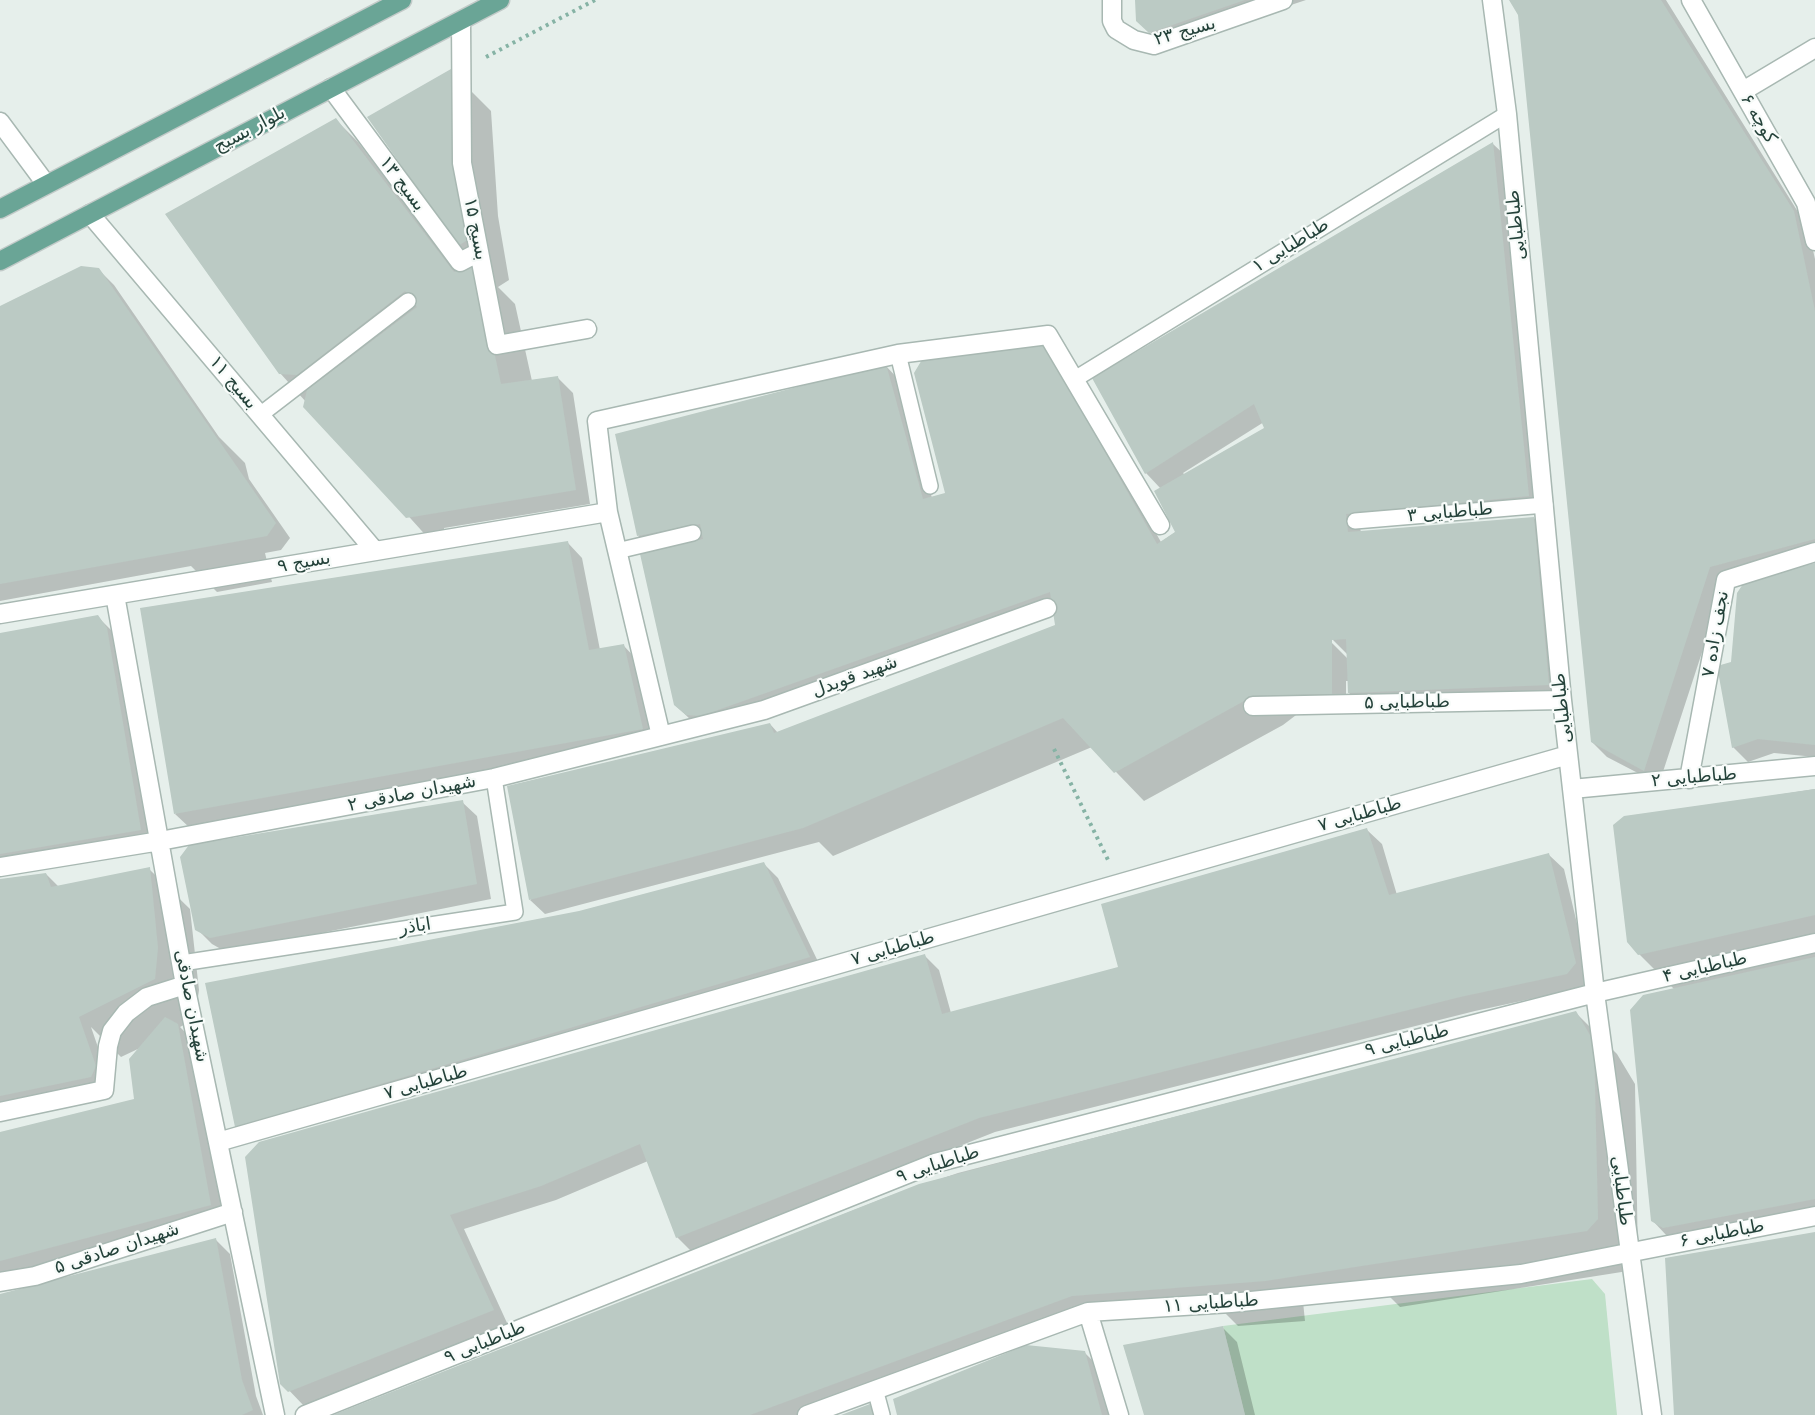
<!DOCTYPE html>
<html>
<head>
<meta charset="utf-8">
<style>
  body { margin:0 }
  canvas { display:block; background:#e6efeb }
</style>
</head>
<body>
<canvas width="1815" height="1415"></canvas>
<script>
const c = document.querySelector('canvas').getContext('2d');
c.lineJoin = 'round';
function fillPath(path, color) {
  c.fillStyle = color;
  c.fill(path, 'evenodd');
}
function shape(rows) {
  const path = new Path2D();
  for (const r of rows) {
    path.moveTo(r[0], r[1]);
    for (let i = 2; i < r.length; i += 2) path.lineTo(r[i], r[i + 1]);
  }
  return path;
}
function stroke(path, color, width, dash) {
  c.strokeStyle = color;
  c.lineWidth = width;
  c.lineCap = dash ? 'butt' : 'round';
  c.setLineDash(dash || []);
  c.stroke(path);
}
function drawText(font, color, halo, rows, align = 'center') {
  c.font = font + ' "DejaVu Sans",Cairo,sans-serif';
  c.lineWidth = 4.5;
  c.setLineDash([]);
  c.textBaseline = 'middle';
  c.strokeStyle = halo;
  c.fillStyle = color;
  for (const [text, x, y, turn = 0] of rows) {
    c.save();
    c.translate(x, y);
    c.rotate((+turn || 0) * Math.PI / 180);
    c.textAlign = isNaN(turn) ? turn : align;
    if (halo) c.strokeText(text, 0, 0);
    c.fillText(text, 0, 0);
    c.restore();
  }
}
fillPath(shape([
  [1592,1279,1605,1294,1617,1415,1245,1415,1223,1326]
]), '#bfe0c8');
fillPath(shape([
  [1136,0,1306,0,1165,47,1138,20],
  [1511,0,1666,0,1808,228,1815,259,1815,558,1725,582,1659,784,1607,757,1592,742,1520,14],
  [451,71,491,111,498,216,509,280,498,287,515,304,532,381,558,378,573,393,590,504,444,528,445,536,429,539,280,373,336,120,358,142,426,231,477,263,459,245],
  [1493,144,1508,158,1543,510,1360,528,1361,532,1534,518,1549,533,1563,699,1364,707,1349,693,1349,681,1346,681,1346,709,1304,709,1283,725,1144,801,1092,747,833,856,819,842,545,914,530,900,770,724,778,733,1055,626,1056,610,717,730,691,720,675,705,654,552,638,536,886,366,900,381,932,498,946,494,1057,360,1161,542,1177,531,1161,489,1146,473,1094,379],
  [1264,422,1269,434,1185,475,1183,473],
  [1330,637,1348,655,1348,659,1330,641],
  [99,270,114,285,219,437,245,463,249,479,290,538,281,550,265,553,272,582,217,592,191,566,0,601,0,307],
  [568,543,582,558,600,650,624,646,638,661,657,744,190,828,175,814],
  [1815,564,1815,757,1774,753,1748,762,1733,747,1732,663],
  [98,617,113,632,155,844,0,870,0,634],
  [1815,789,1815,1217,1679,1242,1667,1236,1652,1220,1675,990,1639,954,1751,799],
  [462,802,477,816,491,899,226,952,212,944,197,929],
  [1367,830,1382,844,1397,895,1549,855,1564,869,1590,978,1582,988,1475,1011,995,1132,692,1252,677,1237,648,1161,556,1200,464,1229,508,1325,304,1406,282,1383,247,1157,924,955,939,970,951,1013,1120,968],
  [763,863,778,878,823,972,251,1141,236,1126,580,913],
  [149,869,190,909,199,990,195,1019,180,1027,193,1040,225,1219,0,1279,0,1134,136,1100,140,1048,121,1057,91,1027,110,1082,0,1113,0,881,46,874,59,887],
  [1576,1013,1617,1054,1635,1084,1638,1261,1628,1271,1400,1307,1374,1281,1302,1292,1305,1321,1238,1326,1212,1300,1087,1310,804,1415,337,1415,887,1197,958,1173],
  [216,1240,230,1254,256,1396,263,1415,0,1415,0,1296],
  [1222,1327,1237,1342,1255,1415,1146,1415],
  [1084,1352,1099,1367,1112,1415,898,1415]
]), '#0003');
fillPath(shape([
  [1135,0,1245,0,1149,33,1136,21],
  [1509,0,1661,0,1794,211,1815,311,1815,539,1710,567,1644,771,1591,742,1518,15],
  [451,69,458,174,469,239,458,246,367,117],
  [336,118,454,272,475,262,501,384,558,376,576,490,406,518,303,407,307,390,417,307,405,291,297,375,279,374,165,214],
  [1493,142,1529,496,1346,514,1348,532,1534,517,1549,685,1348,693,1346,639,1332,640,1332,694,1253,696,1114,773,1063,718,803,828,529,900,507,786,770,723,774,733,1055,625,1050,592,701,716,686,715,674,705,640,554,703,539,700,524,637,536,615,434,886,364,923,499,945,493,914,373,923,358,1043,343,1157,544,1175,532,1154,491,1264,428,1254,404,1145,474,1092,378],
  [81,266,99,268,276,523,267,536,0,584,0,306],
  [568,541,589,650,624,644,643,729,174,814,140,608],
  [1815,563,1815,745,1758,739,1732,748,1717,666,1731,662,1737,593,1745,581],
  [98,615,107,628,141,830,0,854,0,633],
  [1815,789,1815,915,1638,955,1627,942,1613,825,1624,816],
  [463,800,477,884,210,938,195,930,180,857,189,845],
  [1367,828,1389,895,1549,853,1576,963,1567,974,1460,997,979,1118,676,1238,640,1144,541,1186,450,1215,494,1310,288,1392,280,1384,245,1157,259,1142,925,954,942,1014,1118,967,1101,904],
  [764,862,810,957,235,1127,205,983,579,911],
  [150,867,158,948,155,979,79,1017,96,1066,91,1077,0,1096,0,879,46,873,51,887],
  [1815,957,1815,1199,1663,1228,1651,1221,1630,1010,1643,995],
  [1576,1011,1594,1042,1598,1219,1587,1231,1265,1281,1072,1296,750,1415,333,1415,919,1184],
  [165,1017,178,1024,211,1205,0,1261,0,1132,134,1099,129,1059],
  [1815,1232,1815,1415,1674,1415,1665,1258],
  [216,1238,242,1380,253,1410,242,1415,0,1415,0,1294],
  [1223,1326,1245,1415,1144,1415,1123,1345],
  [1026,1345,1085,1351,1102,1415,897,1415,893,1399],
  [870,1404,874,1415,841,1415]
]), '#bbcac4');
const lane = shape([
  [898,354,930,486],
  [1075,379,1507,114],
  [260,415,408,301],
  [1355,521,1545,505],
  [617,551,693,533],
  [182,963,515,912,494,778],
  [875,1389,882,1415]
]);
const street = shape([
  [1112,0,1112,21,1116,29,1134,40,1154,45,1283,0],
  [1492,0,1507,114,1562,700,1595,993,1652,1415],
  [1691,0,1806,203,1815,241],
  [461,21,462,163,497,345,587,329],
  [331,88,460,262,479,252],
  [1743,91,1815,48],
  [0,122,46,184],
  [90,214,375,551],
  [115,595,185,985,275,1415],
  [0,614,608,512],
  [1253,706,1562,700],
  [661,736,608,512,597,421,898,354,1048,335,1160,525],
  [1689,779,1726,580,1815,552],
  [1572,789,1815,766],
  [0,867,160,841,494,778,764,710,1047,608],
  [0,1112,104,1090,108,1046,112,1031,126,1013,147,997,185,985],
  [218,1142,1568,755],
  [0,1282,35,1276,233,1212],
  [1088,1312,1119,1415],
  [305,1415,935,1163,1595,993,1815,943],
  [807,1415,1088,1312,1231,1303,1521,1274,1815,1216]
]);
const primary = shape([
  [0,209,402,0],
  [0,261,500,0]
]);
stroke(lane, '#a8b8b2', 18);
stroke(street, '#a8b8b2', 21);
stroke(primary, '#c2cac8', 21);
stroke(shape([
  [486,57,595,0],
  [1054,749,1109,862]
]), '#86b3a5', 4, [3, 4.5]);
stroke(lane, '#fff', 15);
stroke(street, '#fff', 18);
stroke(primary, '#6aa596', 18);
drawText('18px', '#24423a', '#f7fbf9', [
  ["بسیج ۲۳",1185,32,-16],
  ["کوچه ۶",1758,119,60],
  ["بلوار بسیج",250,130,-28],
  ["بسیج ۱۳",402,184,53],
  ["طباطبایی",1517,225,-96],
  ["بسیج ۱۵",475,229,79],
  ["طباطبایی ۱",1291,246,-32],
  ["بسیج ۱۱",233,383,50],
  ["طباطبایی ۳",1450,513,-5],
  ["بسیج ۹",304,563,-10],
  ["نجف زاده ۷",1716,634,-80],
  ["شهید قویدل",855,677,-20],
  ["طباطبایی ۵",1407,703,-1],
  ["طباطبایی",1563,708,-96],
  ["طباطبایی ۲",1694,778,-5],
  ["شهیدان صادقی ۲",412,794,-11],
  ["طباطبایی ۷",1360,815,-16],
  ["اباذر",415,927,-9],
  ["طباطبایی ۷",893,949,-16],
  ["طباطبایی ۴",1705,968,-13],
  ["شهیدان صادقی",191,1006,79],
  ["طباطبایی ۹",1407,1041,-14],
  ["طباطبایی ۷",426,1083,-16],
  ["طباطبایی ۹",938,1165,-18],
  ["طباطبایی",1621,1191,83],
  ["طباطبایی ۶",1722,1234,-11],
  ["شهیدان صادقی ۵",117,1249,-18],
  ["طباطبایی ۱۱",1211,1304,-4],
  ["طباطبایی ۹",485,1343,-22]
]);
</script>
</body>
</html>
